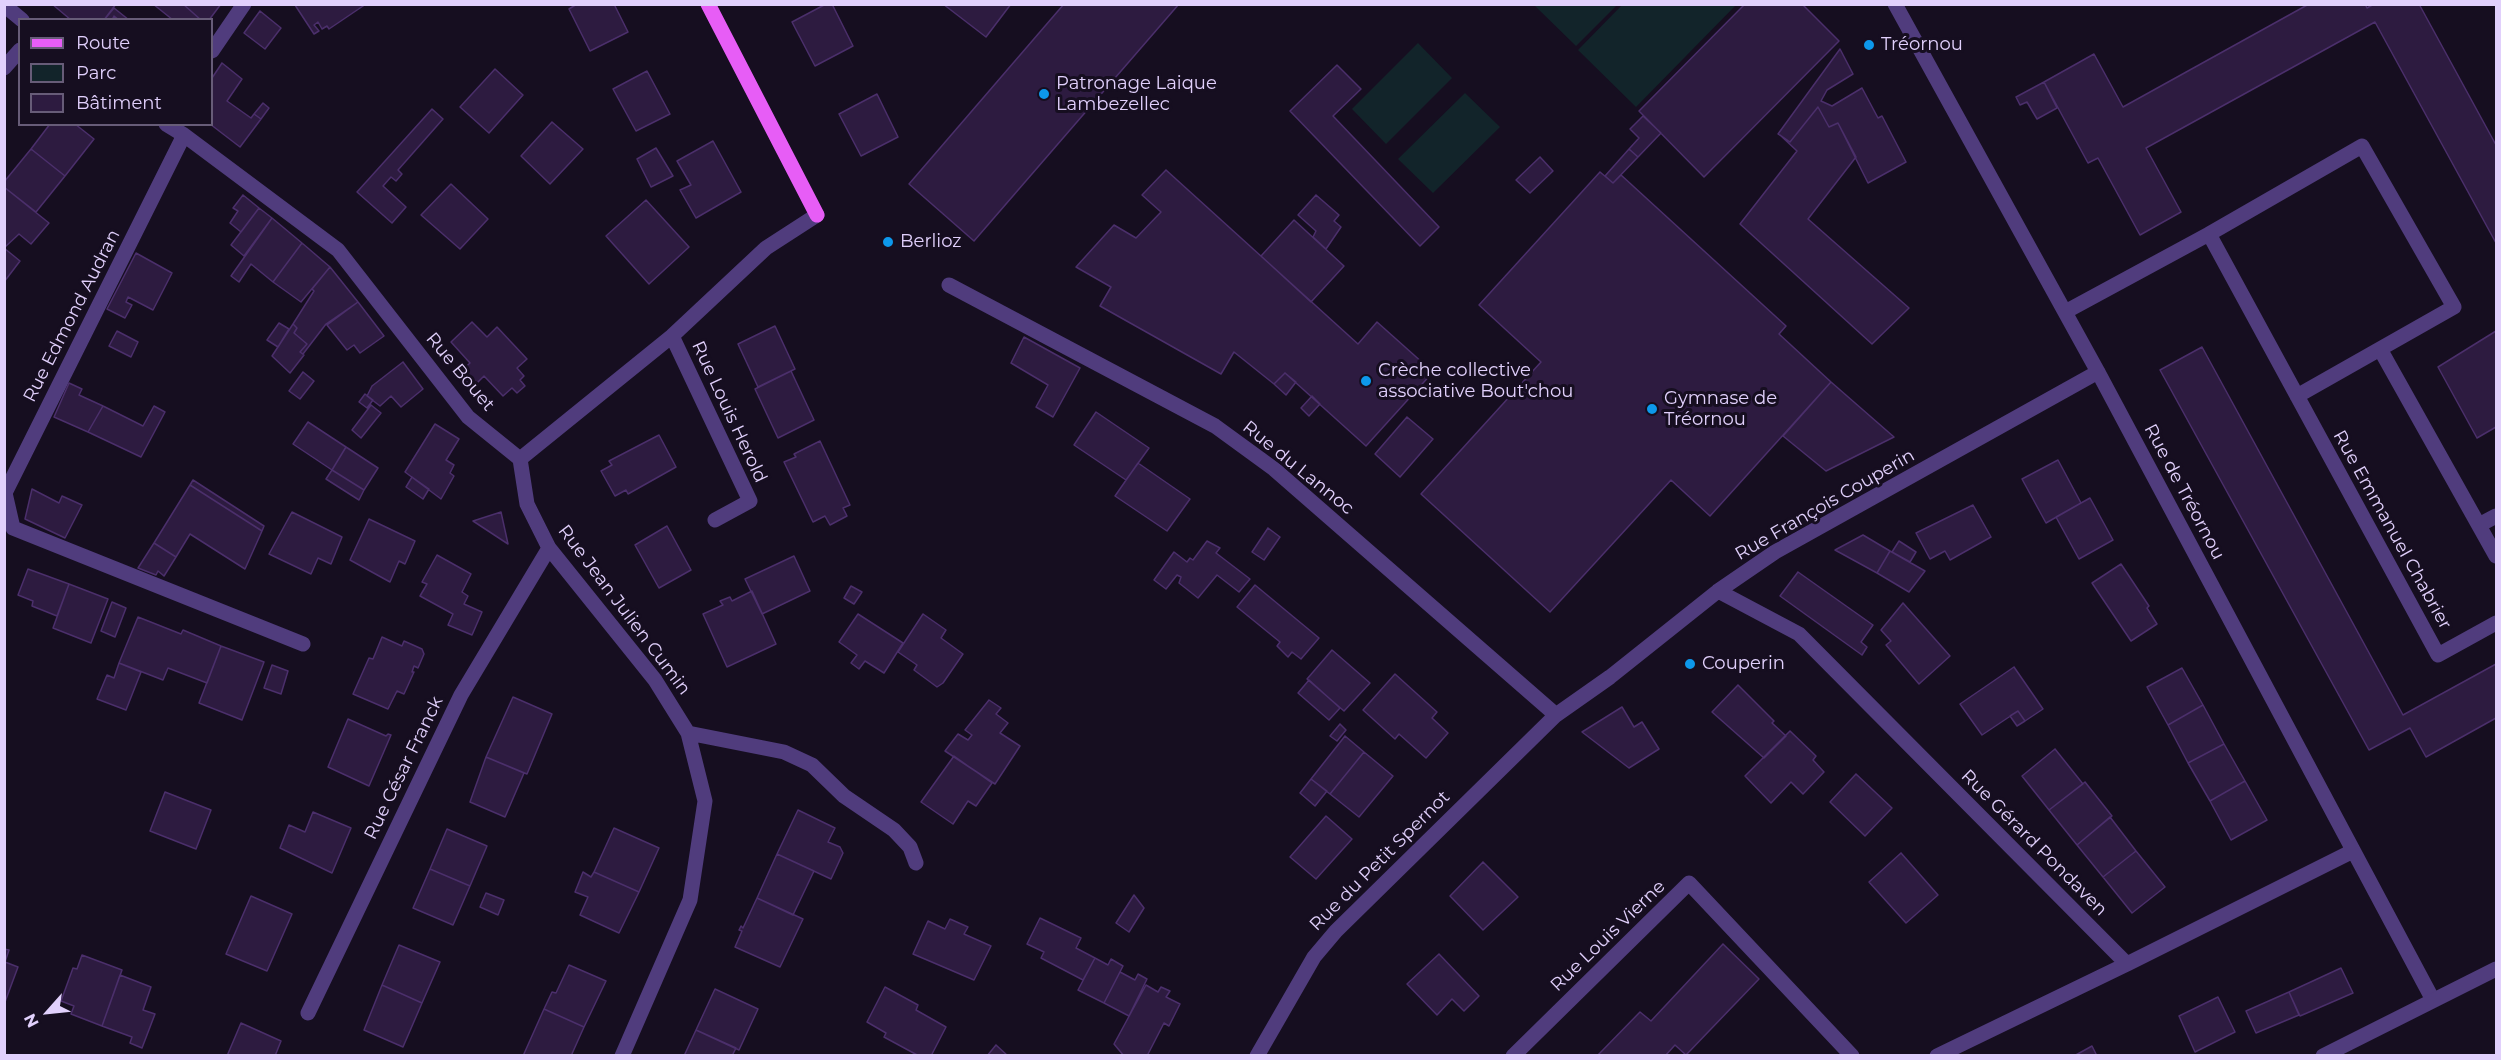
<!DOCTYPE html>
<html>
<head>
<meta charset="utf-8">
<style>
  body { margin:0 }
  #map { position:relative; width:2501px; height:1060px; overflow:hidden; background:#160e20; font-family:Montserrat,sans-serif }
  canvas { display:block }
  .frame { position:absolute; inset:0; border:6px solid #e1d0fc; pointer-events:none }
  .legend { position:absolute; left:18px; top:18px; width:195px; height:108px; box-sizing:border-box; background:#160e20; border:2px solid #675c78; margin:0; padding:8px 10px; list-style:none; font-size:18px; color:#e1d0fc }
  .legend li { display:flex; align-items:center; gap:12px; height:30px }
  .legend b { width:30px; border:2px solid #675c78 }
  .north { position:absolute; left:18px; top:982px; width:60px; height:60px; -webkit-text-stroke:4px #160e20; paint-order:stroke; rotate:243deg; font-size:16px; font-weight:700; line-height:24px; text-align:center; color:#e1d0fc }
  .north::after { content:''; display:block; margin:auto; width:21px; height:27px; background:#e1d0fc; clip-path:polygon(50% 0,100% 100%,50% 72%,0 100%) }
</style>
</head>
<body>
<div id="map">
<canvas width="2501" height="1060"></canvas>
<div class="frame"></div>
<ul class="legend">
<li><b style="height:8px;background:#e75df6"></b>Route</li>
<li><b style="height:16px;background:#12242a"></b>Parc</li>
<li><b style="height:16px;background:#2d1b40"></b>Bâtiment</li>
</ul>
<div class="north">N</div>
</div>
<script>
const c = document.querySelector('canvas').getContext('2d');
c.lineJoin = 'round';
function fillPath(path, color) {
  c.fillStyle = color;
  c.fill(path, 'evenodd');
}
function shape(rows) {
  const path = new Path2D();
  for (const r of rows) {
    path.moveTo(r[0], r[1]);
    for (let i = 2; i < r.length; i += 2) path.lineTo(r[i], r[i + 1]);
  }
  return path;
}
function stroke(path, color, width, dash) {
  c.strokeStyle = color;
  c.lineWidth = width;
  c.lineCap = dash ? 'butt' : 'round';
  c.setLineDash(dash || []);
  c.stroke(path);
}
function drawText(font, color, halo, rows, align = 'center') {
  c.font = font + ' Montserrat,sans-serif';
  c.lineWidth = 6;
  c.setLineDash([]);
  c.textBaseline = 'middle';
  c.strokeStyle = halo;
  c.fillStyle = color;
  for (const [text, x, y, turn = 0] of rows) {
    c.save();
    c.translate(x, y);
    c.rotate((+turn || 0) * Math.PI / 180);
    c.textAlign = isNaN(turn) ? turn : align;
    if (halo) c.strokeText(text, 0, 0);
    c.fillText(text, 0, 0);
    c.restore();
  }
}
fillPath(shape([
  [1623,4,1736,4,1736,5,1636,107,1578,50],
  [1534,5,1617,5,1576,46],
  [1418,43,1452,78,1386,144,1352,109],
  [1465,93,1500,127,1433,193,1398,159]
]), '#12242a');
const building = shape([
  [52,4,116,4,104,20,71,20,52,4],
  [153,4,183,4,201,20,173,20,153,4],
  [183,4,221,4,209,20,201,20,183,4],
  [366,4,329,29,327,26,322,29,318,22,314,25,319,31,314,34,295,5,366,4],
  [577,4,614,4,628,32,590,51,569,9,577,4],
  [826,4,832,4,853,46,815,66,792,22,826,4],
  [943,4,1011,4,986,37,943,4],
  [1064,4,1179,4,974,241,909,184,1064,4],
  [1745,4,1802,4,1839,41,1704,177,1639,111,1745,4],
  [2309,4,2365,4,2367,8,2374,4,2419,4,2496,145,2496,243,2375,22,2146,148,2181,212,2140,235,2098,158,2088,163,2044,82,2094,54,2123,107,2309,4],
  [114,8,129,20,119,20,114,16,112,20,104,20,114,8],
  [260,11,281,28,265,49,244,33,260,11],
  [1840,49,1853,74,1827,90,1821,101,1832,106,1862,88,1878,118,1882,116,1906,162,1868,183,1838,123,1829,127,1818,107,1790,142,1778,134,1840,49],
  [222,63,242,79,227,101,251,118,254,114,261,119,240,147,210,124,212,78,222,63],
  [1337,65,1361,89,1333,116,1439,227,1420,246,1290,111,1337,65],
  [495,69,523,95,489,133,460,107,495,69],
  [647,71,670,114,636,131,613,89,647,71],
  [2044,82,2057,108,2037,119,2027,102,2020,105,2016,97,2044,82],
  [877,94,898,137,861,156,839,114,877,94],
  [263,103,269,108,261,119,254,114,263,103],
  [1818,107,1829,127,1838,123,1856,157,1808,219,1909,308,1872,344,1740,224,1797,151,1780,135,1790,142,1818,107],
  [432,109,443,119,398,170,402,174,396,181,391,177,383,186,406,207,392,223,357,192,432,109],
  [1643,116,1661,133,1638,157,1629,149,1639,138,1630,129,1643,116],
  [552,122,583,149,550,184,521,156,552,122],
  [50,124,75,124,94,139,65,176,31,149,50,124],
  [713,141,741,192,696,218,680,190,691,185,677,161,713,141],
  [656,148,673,176,651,187,637,159,656,148],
  [31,149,65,176,36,212,4,187,4,182,31,149],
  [1629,149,1638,157,1613,183,1605,176,1629,149],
  [1540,157,1553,171,1530,193,1516,180,1540,157],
  [1166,170,1358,344,1377,322,1433,372,1366,446,1285,373,1274,384,1234,352,1221,374,1100,306,1111,287,1076,267,1114,225,1136,238,1161,212,1142,195,1166,170],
  [1600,172,1613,183,1621,175,1786,326,1779,334,1831,382,1710,516,1671,480,1550,612,1421,494,1541,362,1479,305,1600,172],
  [451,184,488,219,460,249,421,215,451,184],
  [4,187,49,223,31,244,19,234,4,248,4,187],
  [243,195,259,208,241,232,230,223,238,211,233,208,243,195],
  [1316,195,1339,215,1334,221,1341,227,1326,249,1313,237,1316,231,1298,215,1316,195],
  [646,200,689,247,649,284,606,236,646,200],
  [259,208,272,218,244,256,231,245,259,208],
  [272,218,302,243,273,282,251,264,239,282,231,276,272,218],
  [1294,220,1344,266,1311,302,1261,256,1294,220],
  [302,243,330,267,301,302,273,282,302,243],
  [4,248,20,261,4,282,4,248],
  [136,253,172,273,153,310,128,297,126,302,132,305,125,318,107,309,136,253],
  [330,267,358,302,326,324,303,354,300,352,307,344,294,333,297,328,293,324,314,291,312,289,330,267],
  [358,302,384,336,360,353,354,345,347,350,327,325,358,302],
  [472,322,487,337,497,327,527,359,517,368,524,376,520,380,525,386,517,393,512,388,503,396,484,376,472,388,458,374,470,363,451,342,472,322],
  [279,323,289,329,278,347,267,340,279,323],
  [293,324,297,328,294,333,307,344,300,352,304,355,290,373,272,356,293,324],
  [775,326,795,369,758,387,738,344,775,326],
  [117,331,138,342,131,357,109,346,117,331],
  [2496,331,2496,427,2477,438,2438,367,2496,331],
  [1024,337,1080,368,1053,417,1036,407,1048,385,1011,363,1024,337],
  [2202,347,2403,715,2496,664,2496,718,2426,757,2410,728,2369,750,2160,370,2202,347],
  [403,362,423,389,401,407,391,396,380,406,367,396,372,386,403,362],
  [791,371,814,420,778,438,755,389,791,371],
  [303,372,314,381,300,399,289,391,303,372],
  [1285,373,1296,382,1286,395,1274,384,1285,373],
  [1831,382,1894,437,1826,471,1783,436,1831,382],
  [69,383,82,389,79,395,103,406,88,432,54,417,69,383],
  [365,394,373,400,367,408,359,402,365,394],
  [1312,396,1320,404,1309,416,1301,408,1312,396],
  [371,405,381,413,361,438,352,430,371,405],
  [103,406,143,426,154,406,165,412,141,457,88,432,103,406],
  [1096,412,1149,448,1126,480,1074,445,1096,412],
  [1407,417,1433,439,1400,477,1375,454,1407,417],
  [308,422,346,447,332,470,293,444,308,422],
  [435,424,459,439,446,460,454,465,450,473,454,476,441,499,405,472,435,424],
  [659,435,676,467,628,494,626,490,615,496,601,471,612,465,609,461,659,435],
  [820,441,850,505,843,508,847,516,830,525,825,516,813,522,784,462,796,457,794,454,820,441],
  [346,447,378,468,364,490,332,470,346,447],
  [2058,460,2081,503,2046,523,2022,479,2058,460],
  [1138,463,1190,499,1167,531,1115,496,1138,463],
  [332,470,364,490,359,500,326,479,332,470],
  [412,477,429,489,423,499,406,487,412,477],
  [193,480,264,526,262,531,190,485,193,480],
  [190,485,262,531,245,569,190,534,176,557,154,543,190,485],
  [32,489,59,503,62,496,82,505,65,538,25,519,32,489],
  [2090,498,2113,540,2079,559,2056,517,2090,498],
  [1973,505,1991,537,1950,560,1945,551,1930,559,1916,533,1973,505],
  [292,512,342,537,331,564,318,558,311,574,269,554,292,512],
  [501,512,508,544,473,521,501,512],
  [369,519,415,541,405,564,399,561,390,582,350,560,369,519],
  [667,526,691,570,659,588,635,545,667,526],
  [1268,528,1280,537,1264,560,1252,552,1268,528],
  [1863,535,1890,551,1877,573,1835,550,1863,535],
  [1207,541,1220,548,1216,553,1250,579,1239,592,1217,575,1198,598,1179,583,1181,577,1177,575,1166,589,1154,580,1174,552,1187,562,1190,558,1193,560,1207,541],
  [1899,541,1916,552,1910,562,1892,552,1899,541],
  [154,543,176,557,164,576,158,571,156,575,138,568,154,543],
  [1890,551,1925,571,1909,592,1877,573,1890,551],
  [437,555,471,574,462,592,468,596,464,604,482,612,472,635,448,625,453,614,420,596,427,584,422,582,437,555],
  [794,556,810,591,762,614,745,579,794,556],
  [2121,564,2149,606,2147,608,2157,624,2131,641,2092,583,2121,564],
  [28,569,69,584,57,616,32,606,33,601,18,595,28,569],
  [1798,572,1873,625,1861,642,1867,647,1862,655,1780,596,1798,572],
  [69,584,108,599,91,643,53,628,69,584],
  [1255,585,1319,638,1301,659,1292,652,1288,657,1277,646,1280,642,1237,607,1255,585],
  [851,586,862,592,854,604,844,598,851,586],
  [752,591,776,644,727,667,703,614,723,605,720,601,730,597,732,601,752,591],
  [112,602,126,608,115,637,101,631,112,602],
  [1903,603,1950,656,1919,684,1886,645,1891,641,1881,630,1903,603],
  [858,614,903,643,884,673,865,661,859,669,851,663,857,655,839,642,858,614],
  [923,614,946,630,941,638,963,654,943,683,937,687,914,670,917,665,898,652,923,614],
  [138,617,181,634,183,630,221,646,207,683,168,668,163,680,119,663,138,617],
  [382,637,402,646,404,641,422,649,424,654,418,668,414,666,412,672,414,672,404,694,397,691,388,709,353,694,369,658,373,659,382,637],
  [221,646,264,662,242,720,199,703,221,646],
  [1332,650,1370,683,1344,711,1307,679,1332,650],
  [119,663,141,672,126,710,97,699,107,675,114,678,119,663],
  [272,665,288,671,281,694,264,688,272,665],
  [2014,667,2043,709,2025,721,2018,711,1982,735,1960,704,2014,667],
  [2182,668,2203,705,2168,725,2147,687,2182,668],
  [1395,674,1437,712,1432,718,1448,733,1426,758,1399,734,1395,739,1363,710,1395,674],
  [1309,680,1340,708,1329,720,1298,693,1309,680],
  [1738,685,1774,721,1772,723,1786,736,1764,758,1712,712,1738,685],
  [513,697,552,714,527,774,486,757,513,697],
  [989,700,1001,708,996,714,1008,723,1000,733,1020,746,995,784,945,751,958,734,968,740,972,735,965,730,989,700],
  [2203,705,2224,744,2188,763,2168,725,2203,705],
  [1622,707,1634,727,1642,722,1659,749,1629,768,1582,732,1622,707],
  [2018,711,2025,721,2017,726,2010,716,2018,711],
  [348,719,386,736,388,734,391,735,369,786,328,767,348,719],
  [1340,724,1346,730,1337,741,1330,736,1340,724],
  [1790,731,1816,756,1813,760,1824,772,1803,794,1791,782,1771,803,1745,776,1790,731],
  [1345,736,1364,752,1330,794,1311,779,1345,736],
  [2224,744,2245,781,2210,801,2188,763,2224,744],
  [2055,749,2083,784,2049,810,2022,776,2055,749],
  [1364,752,1393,776,1359,817,1330,794,1364,752],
  [954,756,992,783,976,806,968,801,953,824,921,802,954,756],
  [486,757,524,773,505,817,470,802,486,757],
  [1856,774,1892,808,1865,836,1830,802,1856,774],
  [1311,779,1327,791,1315,806,1300,793,1311,779],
  [2245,781,2267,820,2231,840,2210,801,2245,781],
  [2085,782,2112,816,2077,845,2049,810,2085,782],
  [165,792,211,810,196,849,150,831,165,792],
  [798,810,835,828,828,842,840,847,843,853,831,879,777,854,798,810],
  [313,812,351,828,332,873,280,848,289,825,305,832,313,812],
  [1326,816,1352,839,1316,879,1290,857,1326,816],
  [2110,817,2136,851,2103,877,2077,845,2110,817],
  [614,828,659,848,639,892,594,872,614,828],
  [447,829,487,846,470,886,430,869,447,829],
  [2136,851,2165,887,2132,913,2103,877,2136,851],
  [1901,853,1938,895,1906,923,1869,882,1901,853],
  [777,854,814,871,793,915,757,898,777,854],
  [1483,862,1518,897,1483,930,1450,896,1483,862],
  [430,869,470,886,453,925,413,908,430,869],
  [583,872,591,877,594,872,639,892,619,933,580,915,588,897,575,892,583,872],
  [486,893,504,900,498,915,480,907,486,893],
  [1134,895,1144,908,1129,932,1116,923,1134,895],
  [251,896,292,914,267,971,226,954,251,896],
  [757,898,803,919,780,967,735,947,742,931,739,930,741,926,743,928,757,898],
  [1040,918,1081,938,1076,948,1095,958,1083,980,1041,958,1044,952,1027,944,1040,918],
  [950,919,968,927,964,934,991,946,974,980,913,954,928,921,945,929,950,919],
  [1723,944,1759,979,1686,1055,1675,1045,1665,1056,1597,1056,1640,1012,1651,1021,1723,944],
  [399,945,440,962,422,1003,382,985,399,945],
  [4,949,9,950,5,962,18,967,5,1002,4,949],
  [1439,954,1479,996,1464,1011,1452,999,1437,1015,1407,984,1439,954],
  [82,955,122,970,102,1026,71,1014,74,1006,61,1001,73,968,77,969,82,955],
  [1095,958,1108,965,1111,959,1123,966,1104,1003,1078,990,1095,958],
  [569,965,606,981,584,1027,544,1009,552,992,556,993,569,965],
  [2341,968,2353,993,2300,1016,2289,992,2341,968],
  [1120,972,1135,980,1138,974,1147,979,1129,1016,1104,1003,1120,972],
  [120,975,151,987,143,1010,155,1014,142,1048,130,1043,132,1037,102,1026,120,975],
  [382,985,422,1003,403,1047,364,1030,382,985],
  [1146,985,1158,992,1161,987,1170,991,1166,997,1180,1004,1169,1026,1164,1023,1147,1056,1124,1056,1114,1044,1146,985],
  [885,987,918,1005,916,1010,946,1027,931,1056,919,1056,884,1037,886,1033,867,1022,885,987],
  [715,989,758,1009,739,1050,696,1030,715,989],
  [2289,992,2299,1015,2256,1033,2246,1011,2289,992],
  [2218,997,2235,1032,2195,1052,2179,1016,2218,997],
  [544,1009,584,1027,571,1056,523,1056,544,1009],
  [241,1023,281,1041,275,1056,227,1056,241,1023],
  [696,1030,736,1048,732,1056,684,1056,696,1030],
  [996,1045,1008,1056,987,1056,996,1045],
  [2092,1046,2097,1056,2074,1056,2092,1046]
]);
fillPath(building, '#2d1b40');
stroke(building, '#4b2f6b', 1.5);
stroke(shape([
  [1895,4,2098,372,2433,1000],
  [4,5,22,20],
  [212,51,244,4],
  [4,68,20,50],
  [166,124,184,135,338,250,468,417,520,459,672,336,766,248,817,215],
  [184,135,5,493,13,528,303,644],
  [2209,234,2362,146,2454,307,2297,396],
  [949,285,1215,426,1274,469,1556,715],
  [2065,312,2209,234,2438,655,2496,623],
  [672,336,750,501,715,520],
  [2380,349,2496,556],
  [520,459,527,504,549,548,655,680,688,733,705,801,690,900,622,1056],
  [2479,525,2496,516],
  [1718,591,1799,634,2127,964,2353,851],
  [688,733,784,752,812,765,844,796,894,830,910,847,916,863],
  [308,1013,461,695,549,548],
  [1257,1056,1314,957,1336,931,1556,715,1610,677,1718,591,1775,552,2098,372],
  [1513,1056,1689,883,1852,1056],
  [1937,1056,2127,964]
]), '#503c7d', 15);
stroke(shape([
  [2323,1056,2496,969]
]), '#503c7d', 15);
stroke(shape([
  [708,4,817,215]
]), '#e75df6', 15);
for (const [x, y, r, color] of [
  [1869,45,6,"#0d98eb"],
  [1044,94,6,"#0d98eb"],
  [888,242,6,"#0d98eb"],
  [1366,381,6,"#0d98eb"],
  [1652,409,6,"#0d98eb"],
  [1690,664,6,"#0d98eb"]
]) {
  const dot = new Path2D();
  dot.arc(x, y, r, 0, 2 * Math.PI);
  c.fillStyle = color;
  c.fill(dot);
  stroke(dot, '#160e20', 2);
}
drawText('18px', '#e1d0fc', '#160e20', [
  ["Tréornou",1881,45],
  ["Patronage Laique",1056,84],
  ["Lambezellec",1056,105],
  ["Berlioz",900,242],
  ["Crèche collective",1378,371],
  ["associative Bout'chou",1378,392],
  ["Gymnase de",1664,399],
  ["Tréornou",1664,420],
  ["Couperin",1702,664]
], 'left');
drawText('18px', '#e1d0fc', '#160e20', [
  ["Rue Edmond Audran",72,316,-63],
  ["Rue Bouet",460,372,50],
  ["Rue Louis Herold",729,412,65],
  ["Rue du Lannoc",1298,468,39],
  ["Rue de Tréornou",2184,492,62],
  ["Rue François Couperin",1825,505,-30],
  ["Rue Emmanuel Chabrier",2392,530,61],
  ["Rue Jean Julien Cumin",624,610,53],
  ["Rue César Franck",404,768,-64],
  ["Rue Gérard Pondaven",2034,843,45],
  ["Rue du Petit Spernot",1380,861,-45],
  ["Rue Louis Vierne",1608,936,-44]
]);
</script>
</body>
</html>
